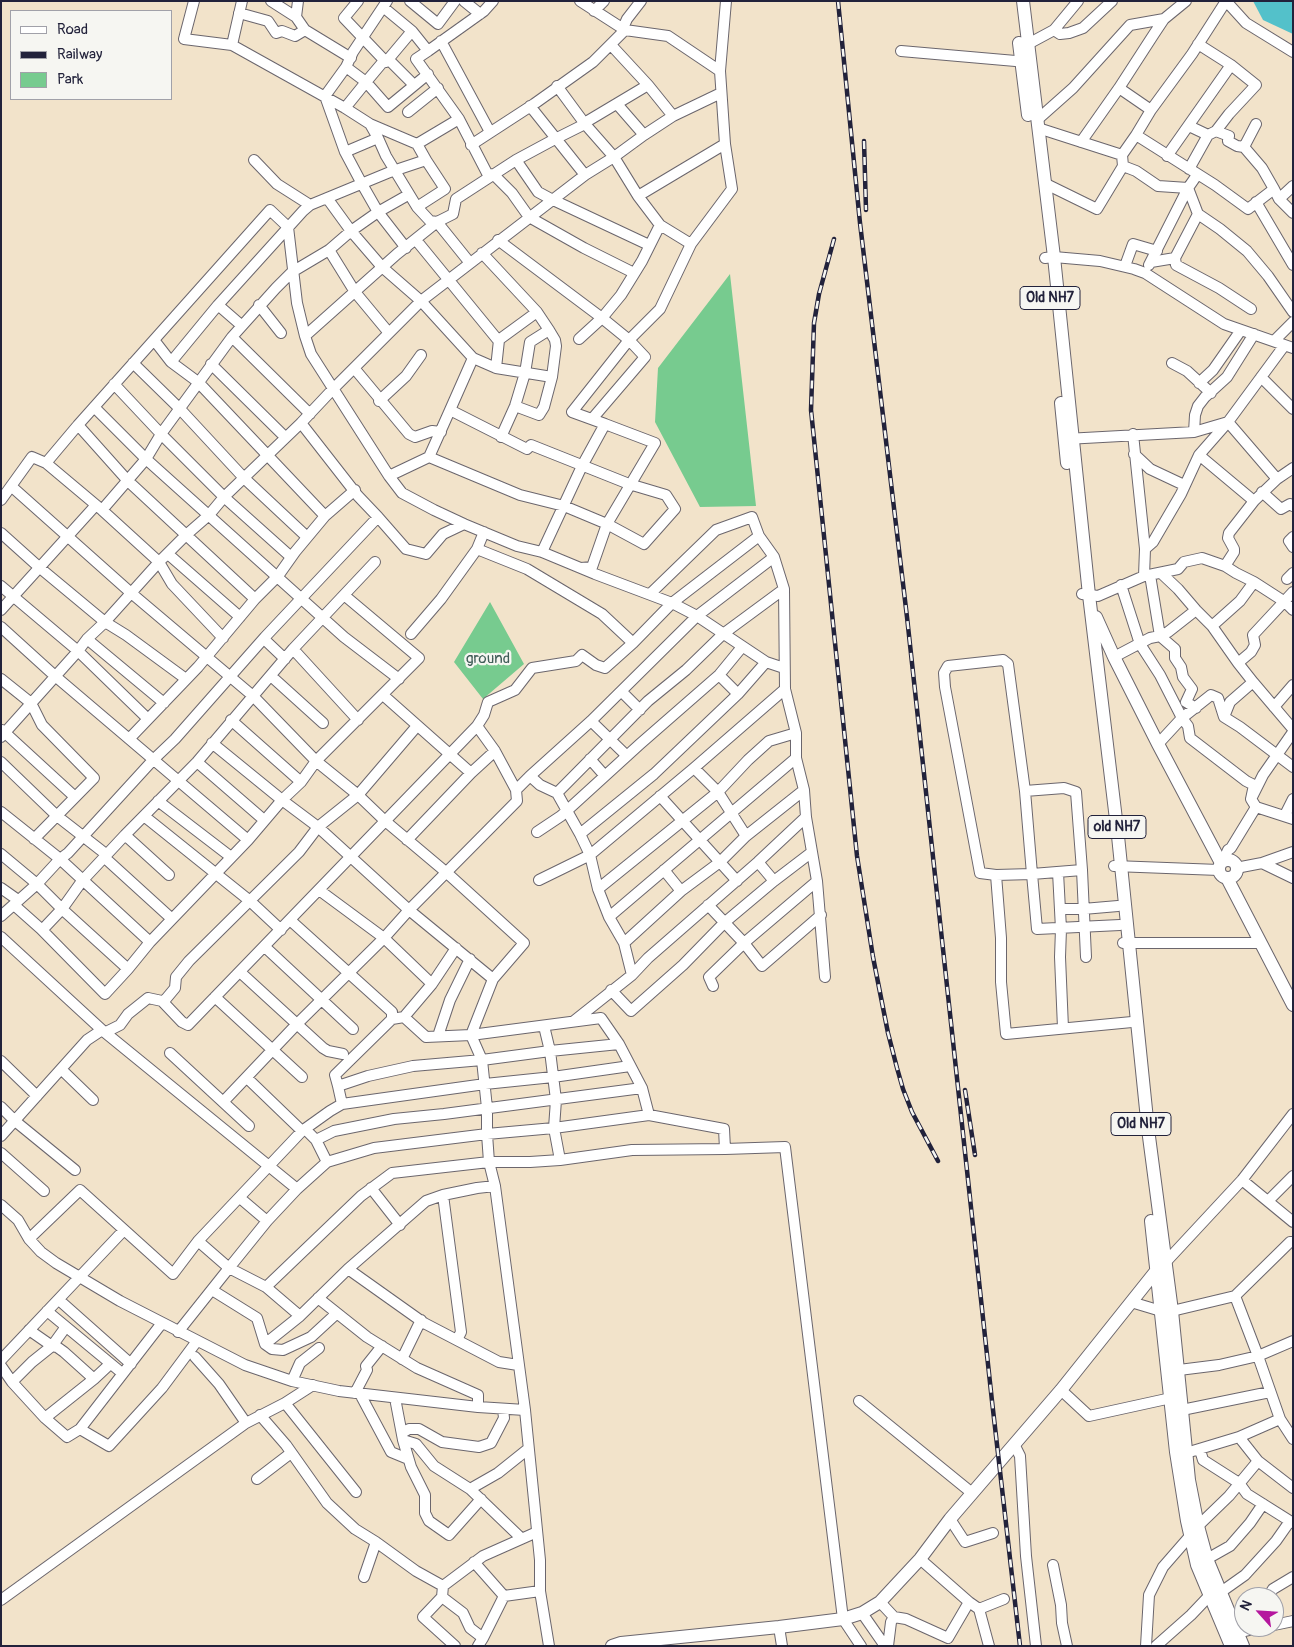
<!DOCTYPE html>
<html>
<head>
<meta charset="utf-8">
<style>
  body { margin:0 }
  #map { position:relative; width:1294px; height:1647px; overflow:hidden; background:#f2e3ca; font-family:Pangolin,sans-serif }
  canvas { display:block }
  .frame { position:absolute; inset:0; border:2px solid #22223b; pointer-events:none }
  .legend { position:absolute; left:10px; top:10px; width:162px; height:90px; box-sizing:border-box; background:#f6f6f2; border:1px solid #a1a1a9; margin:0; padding:6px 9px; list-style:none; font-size:15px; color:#22223b }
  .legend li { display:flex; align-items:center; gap:10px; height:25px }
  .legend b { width:25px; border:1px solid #a1a1a9 }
  .north { position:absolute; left:1234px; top:1587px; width:50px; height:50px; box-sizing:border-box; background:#f6f6f2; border:1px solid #a1a1a9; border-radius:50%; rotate:296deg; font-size:14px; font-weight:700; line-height:20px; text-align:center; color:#22223b }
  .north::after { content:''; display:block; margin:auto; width:18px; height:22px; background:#b5179e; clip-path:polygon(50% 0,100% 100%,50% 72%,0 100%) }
</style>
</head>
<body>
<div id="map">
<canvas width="1294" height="1647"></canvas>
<div class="frame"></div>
<ul class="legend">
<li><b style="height:6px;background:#fff"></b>Road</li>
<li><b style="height:6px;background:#22223b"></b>Railway</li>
<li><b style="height:14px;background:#77cb8f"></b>Park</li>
</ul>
<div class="north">N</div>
</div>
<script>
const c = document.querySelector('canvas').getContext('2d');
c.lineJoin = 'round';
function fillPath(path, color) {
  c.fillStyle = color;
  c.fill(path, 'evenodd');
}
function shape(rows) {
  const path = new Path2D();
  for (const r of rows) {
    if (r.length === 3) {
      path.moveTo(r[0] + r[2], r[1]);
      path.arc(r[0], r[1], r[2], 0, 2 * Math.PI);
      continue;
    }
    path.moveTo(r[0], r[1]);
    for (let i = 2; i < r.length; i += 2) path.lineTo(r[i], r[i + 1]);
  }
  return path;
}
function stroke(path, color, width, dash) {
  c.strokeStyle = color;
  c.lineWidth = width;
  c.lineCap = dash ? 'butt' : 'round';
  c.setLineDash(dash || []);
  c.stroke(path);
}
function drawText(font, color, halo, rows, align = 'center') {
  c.font = font + ' Pangolin,sans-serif';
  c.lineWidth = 4.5;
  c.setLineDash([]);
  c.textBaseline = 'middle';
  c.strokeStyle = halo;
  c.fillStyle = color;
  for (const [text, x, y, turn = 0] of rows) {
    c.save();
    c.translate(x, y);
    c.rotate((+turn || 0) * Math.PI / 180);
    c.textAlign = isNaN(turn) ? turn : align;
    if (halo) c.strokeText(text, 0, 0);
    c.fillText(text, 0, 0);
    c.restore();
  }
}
fillPath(shape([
  [730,274,756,506,700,507,655,422,658,368],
  [490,602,524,664,483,699,454,662]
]), '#77cb8f');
fillPath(shape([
  [1253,1,1293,1,1293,34,1263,20]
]), '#53c1ca');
const minor = shape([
  [194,1,184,39,232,45],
  [242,1,232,45,345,108,370,124,417,144,459,119],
  [271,1,296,17],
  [298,1,296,17,305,30],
  [358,1,344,18,386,62,390,61,414,85],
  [410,1,438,24,455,1],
  [464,1,480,14],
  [580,1,625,30,668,36,720,71],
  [1226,1,1246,23,1293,52],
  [383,7,412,31,428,51,416,59,459,119,489,177],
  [594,11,604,1],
  [239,13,268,21,276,33,282,31,295,36,305,30,351,58],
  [623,28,627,19,641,1],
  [1054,30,1078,1],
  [441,41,490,132],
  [1028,44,1054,30,1060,34,1069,33,1083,28,1112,1],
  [428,51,484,11,493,1],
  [901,51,1027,62],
  [346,67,366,82,388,107,428,74],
  [648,85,673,116],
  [557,86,585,124,614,157,638,196,660,225,642,261,621,295,602,318,579,339],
  [1119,88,1151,110],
  [325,96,345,152,362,184,378,212,406,248],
  [325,96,346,67,353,52,387,1],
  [617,104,644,135],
  [530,106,585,175],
  [345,108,366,82,382,63,386,62,412,31],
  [408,112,438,88],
  [1037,120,1073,88,1130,25,1164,19],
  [370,124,378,138,386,156,417,207,430,221,437,222,470,263],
  [1256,124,1244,147,1262,168,1274,189],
  [1189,126,1208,135],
  [1038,128,1122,155],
  [1216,131,1229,136,1228,141,1237,146,1244,147],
  [1136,135,1151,110,1192,54,1226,1],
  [1081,142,1119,88,1154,34,1164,19,1186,1],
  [471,145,534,104,593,62,625,30],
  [345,152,378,138],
  [1167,156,1231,65],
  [254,160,277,184,310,205],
  [516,160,538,192,551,199,649,245],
  [1189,169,1208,135,1216,131,1229,114,1256,85,1231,65,1198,44],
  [493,174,512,193,529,217,584,248,634,273],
  [1046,184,1097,209,1123,166],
  [638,196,725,144],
  [327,198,351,231,382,267,421,301,473,358,496,368,552,377,556,346,555,340,549,330,537,312,482,253],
  [1279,199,1293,186],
  [1256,202,1293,265],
  [417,207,445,189,426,160],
  [1293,213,1279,199,1274,189,1248,209,1215,185,1136,135,1122,155,1123,166,1136,171,1158,186,1188,188,1198,214,1220,229,1247,251,1268,276,1293,312],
  [660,225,691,244],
  [416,240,497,339,500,339,537,312],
  [498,240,602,318,629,340,645,357,592,419],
  [329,250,355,292,389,333],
  [1045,258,1054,257,1100,261,1134,269,1145,273,1224,324,1293,348],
  [1175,258,1198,214],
  [1151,262,1175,258,1176,265,1219,288,1251,309],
  [1149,265,1188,188,1197,175],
  [1125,266,1133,244,1157,251],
  [218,305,241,325],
  [259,305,281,333],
  [305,336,397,254,437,222,453,214,456,199,516,160,555,139,585,124,586,122,648,85,611,45],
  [232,337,310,414],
  [154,340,171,362],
  [1274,341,1293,322],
  [133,363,180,409,244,478,307,537],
  [1172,363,1187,371,1211,393],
  [211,364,285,437],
  [354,368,409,434,415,437,432,431,441,432],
  [496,368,499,340],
  [1261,377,1293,409],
  [1199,383,1213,370,1241,330],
  [114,384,161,434,224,497,291,557],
  [379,401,406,376,421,355],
  [515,406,539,415,544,407,552,377],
  [94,407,146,459,344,637,399,679],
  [301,423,358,496,378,517,406,549,426,554,443,534,464,524,517,546,542,552,595,574,672,603,697,616,766,662,784,668],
  [605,424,572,412,629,340,660,309,691,244,732,189,725,144,720,71,726,1],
  [78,425,128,481,255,599],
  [1194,432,1195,415,1198,406,1205,397,1227,377,1254,334],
  [1133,434,1145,549,1144,576],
  [501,437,515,406,525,373,530,342,549,330],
  [1066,439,1194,432,1228,422,1277,479,1293,468],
  [1134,454,1150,469,1184,485],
  [1199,455,1254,501],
  [429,457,520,495,564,506,607,524,644,544,675,509,666,495,629,484,531,445,527,449,450,410,473,358],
  [46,463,78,425,270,210,288,227,297,303,305,336,311,354,389,476,402,493,434,510,464,524],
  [389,476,429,457,450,410],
  [11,486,130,592,253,696,316,761,358,795,384,820,447,873,524,943,493,979,471,1035,426,1037,404,1017,392,1019,392,1012,290,920],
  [1262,492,1281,509,1290,504,1293,506],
  [1,500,32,457,46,463,102,510,159,562,172,584,223,638],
  [102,510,146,459,161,434,232,337,276,288,292,272,329,250,351,231,378,212,408,195],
  [325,516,198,382,171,362,218,305,303,211,310,205,390,172,426,160,417,144],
  [1,533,40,568,105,622,126,635,186,679],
  [1293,537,1289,541,1293,547],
  [477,549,527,569,602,614,633,643],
  [1145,549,1153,542,1181,494,1199,455,1228,422,1284,346],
  [542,552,582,466,605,424,655,443,607,524,592,567,581,568],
  [168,554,240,617],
  [1225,566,1234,552,1234,549,1228,538,1229,533,1254,501,1277,479],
  [1161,573,1178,589,1196,610,1212,626,1238,663],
  [1150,575,1160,636,1175,649,1175,658,1181,667,1183,677,1192,689,1186,702,1196,708],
  [1287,579,1293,573],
  [1121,585,1140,644,1160,675,1182,718,1188,726,1190,738,1246,781,1254,785,1251,799],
  [1,586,78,651,148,719],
  [650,594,716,530,752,517,759,536,774,557,784,589,785,689,796,733,796,758,804,790,806,817,817,881,825,977],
  [1082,594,1098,596,1144,576,1178,569,1184,562,1202,558,1225,566,1236,573,1254,582,1285,602,1293,610],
  [1,610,96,505],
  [1212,626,1240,601,1254,582],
  [1,627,55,676,248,840],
  [411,634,441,599,477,549,484,532],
  [87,639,164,703],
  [264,639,285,659],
  [293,649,358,720],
  [1114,657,1150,638,1160,636,1168,632,1196,610],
  [719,675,738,694],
  [271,676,323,723],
  [1,679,31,703,42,725,94,778,34,839],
  [1253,682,1293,729],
  [622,692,640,710],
  [383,695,471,773],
  [1274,707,1293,685],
  [1224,717,1240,727,1293,767],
  [231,720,301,782],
  [591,721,627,756],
  [477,726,495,751,516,790],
  [2,730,75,797],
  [1293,732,1263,775,1251,799,1256,807,1293,819],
  [1,737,78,651,87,639,105,622,159,562,186,535,209,515,224,497,301,423,333,389,421,301,585,175,614,157,644,135,673,116,721,93],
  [129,739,198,667,255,599,278,576,295,552,325,516,355,490],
  [212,743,282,800,318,827,409,910,493,979],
  [1158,744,1182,718,1211,695,1218,698,1224,717,1230,702,1253,682,1238,663,1251,652,1255,645,1253,635,1293,592],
  [590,759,605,776],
  [1,762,57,816,107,855],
  [197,762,264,820],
  [694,768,718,792,746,836],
  [530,776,540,785,557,793,648,701,686,670,723,634,784,589],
  [1025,791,1064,788,1076,792,1082,870,1086,957],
  [557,793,580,834,590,855,598,889,609,917,624,943,632,975],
  [660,796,737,881],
  [158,801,231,857],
  [1,812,60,859,150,942],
  [1285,815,1293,799],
  [144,816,250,901,281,930],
  [537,832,561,816,640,744,719,675,742,647],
  [580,834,654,774,738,694,766,662],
  [125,835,169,875],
  [407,840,471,773,495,751],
  [1,854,37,884,62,909,128,969],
  [105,858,172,919],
  [1223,861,1228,850,1231,848,1256,807],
  [758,862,774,881],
  [1262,863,1293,878],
  [1114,866,1219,870],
  [1236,868,1262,863,1293,852],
  [664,870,681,891],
  [1082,870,1032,874,996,875,980,873,945,687,944,673,948,666,1003,660,1008,664,1025,791,1032,874,1037,929,1120,925],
  [1058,872,1061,929,1060,957,1063,1028],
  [996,875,1001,938,1001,982,1006,1034,1132,1022],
  [539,880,590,855,694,768,785,689],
  [1,888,18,900],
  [598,889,718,792,748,760,769,741,796,733],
  [319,890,384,938,432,984,404,1017],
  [14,905,41,929,105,994,128,969,150,942,248,840,282,800,301,782,316,761,419,658,344,595],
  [708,905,744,943,762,966,821,915],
  [1060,909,1083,909,1118,906],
  [1,916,37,884,60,859,68,853,153,760,175,739,265,637,378,517],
  [609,917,796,758],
  [41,929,44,928,62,909,82,881,125,835,197,762,293,649,375,562],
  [1,937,102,1030,297,1189],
  [624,943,681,891,720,862,746,836,804,790],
  [1123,943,1260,943],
  [265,947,353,1029],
  [240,972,323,1048,328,1051,343,1054],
  [432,984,456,948],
  [713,986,709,977,744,943,817,881],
  [611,990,631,1011,683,965,724,923,774,881,812,852],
  [215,997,302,1077],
  [162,1001,182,1022,188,1025,477,726,484,715,488,702,515,690,532,668,576,661,582,655,596,665,605,668,633,643,672,603,759,536],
  [574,1021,632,975,648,958,758,862,806,817],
  [544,1026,550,1051,556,1100,554,1128,560,1160],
  [106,1032,120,1025,128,1014,148,998,162,1001,165,1000,175,988,176,977,189,961,299,852,318,827,358,795,417,726],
  [438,1036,450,1000,470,959],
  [170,1053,249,1126],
  [1,1061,37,1096],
  [61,1069,93,1100],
  [247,1078,302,1131],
  [338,1086,335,1075,392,1019],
  [223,1102,297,1024,384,938,409,910,517,801,516,790,530,776,591,721,697,616,774,557],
  [342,1104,338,1086,368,1076,413,1066,482,1060,550,1051,619,1044],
  [1,1107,15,1121,75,1170],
  [305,1129,316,1140,327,1162],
  [1,1136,87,1040,102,1030],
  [316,1140,334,1131,394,1119,444,1114,642,1088],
  [725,1149,785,1147,843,1619,861,1646],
  [1,1153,44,1191],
  [1242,1180,1293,1222],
  [371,1188,400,1225],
  [443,1195,461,1332,457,1340],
  [240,1198,267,1221],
  [1268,1201,1293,1176],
  [1,1205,18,1220,29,1239,41,1252,56,1263,120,1301,245,1365,292,1381,339,1391,478,1407],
  [29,1239,80,1190,173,1274,198,1241],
  [1163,1265,1242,1180,1293,1114],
  [348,1269,424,1323,499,1362,518,1365],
  [266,1287,300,1316,348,1269,426,1201,443,1195,477,1188,495,1186],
  [212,1290,257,1318,265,1344],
  [1235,1296,1258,1356,1280,1419,1293,1439],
  [318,1298,367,1337,417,1368,478,1395,478,1407,525,1410,540,1560,540,1591,549,1646],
  [59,1300,131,1364],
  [1131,1302,1161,1311,1172,1311,1235,1296,1290,1242,1293,1242],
  [47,1311,122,1373],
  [300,1316,265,1344,272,1349,283,1350,311,1337,336,1314],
  [65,1328,52,1346,32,1362,12,1382,45,1418,67,1437,80,1429,162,1323],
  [29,1330,52,1346,57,1347,64,1352,94,1379],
  [178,1332,229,1268,198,1241,302,1131,330,1111,342,1104,485,1084,553,1077,630,1066],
  [195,1357,219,1384,246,1423],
  [402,1359,421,1320],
  [1,1360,124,1230],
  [1,1366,12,1382],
  [1171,1371,1219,1365,1258,1356,1293,1341],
  [292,1381,300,1363,319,1348],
  [1061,1390,1089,1416,1171,1398],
  [355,1393,367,1370,366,1366,382,1346],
  [360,1394,391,1452,408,1459],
  [395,1398,403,1440,416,1444,434,1466,470,1489,521,1538],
  [859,1401,972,1493],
  [285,1403,356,1492],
  [525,1410,495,1186,489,1162,487,1134,487,1108,482,1060,471,1035,601,1018,619,1044,642,1088,649,1115,724,1129,725,1149,632,1150,560,1160,530,1162,489,1162,392,1173,361,1196,266,1287,229,1268,267,1221,297,1189,327,1162,374,1148,487,1134,554,1128,649,1115],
  [1182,1410,1270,1392],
  [260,1415,286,1445,327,1503,355,1529,376,1542,416,1571,443,1586],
  [45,1418,94,1379,110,1364],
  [80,1429,109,1446,162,1388,197,1341],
  [402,1433,409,1429,419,1429,442,1442,479,1447,491,1443,504,1418,503,1409],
  [1239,1437,1258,1461,1293,1488],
  [403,1440,411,1467,425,1495,425,1513,429,1521,449,1535,481,1499],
  [1014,1444,1020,1456,1026,1556,1036,1646],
  [1200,1450,1203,1460,1239,1483,1247,1494,1293,1523],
  [1186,1453,1239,1437,1280,1419],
  [257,1479,291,1453],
  [470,1489,498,1473,528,1449],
  [950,1519,965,1542,993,1533],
  [1198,1526,1229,1496,1258,1461],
  [920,1559,969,1602],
  [1207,1559,1230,1546,1250,1523,1263,1504],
  [474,1562,504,1596,540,1591],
  [1053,1565,1061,1605,1062,1623,1067,1646],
  [364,1577,376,1542],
  [1221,1592,1245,1575,1276,1541,1290,1521],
  [442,1597,463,1613,470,1628,483,1638,478,1646],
  [1268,1597,1273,1589,1293,1577],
  [1,1600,246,1423,285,1403,313,1385],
  [880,1602,894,1617,906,1619,948,1638,969,1602,979,1609,1004,1599],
  [979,1609,989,1646],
  [862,1613,885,1646],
  [1274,1625,1293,1621],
  [779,1627,782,1646],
  [1237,1633,1262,1627],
  [483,1638,504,1596],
  [455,1646,423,1617,442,1597,443,1586,483,1556,537,1532],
  [888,1646,891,1622,894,1617],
  [1146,1646,1149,1595,1163,1567,1190,1536],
  [1156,1646,1191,1615,1210,1595]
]);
const major = shape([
  [1023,1,1054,257,1089,595,1118,836,1148,1129,1172,1311,1189,1480,1198,1526,1207,1559,1243,1646],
  [1019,43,1028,115],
  [1061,403,1067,463],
  [1096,617,1114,657,1158,744,1221,863],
  [1228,869,9],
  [1227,878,1293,1005],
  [1151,1221,1176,1452,1187,1521,1197,1565,1231,1646],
  [612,1646,621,1643,779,1627,843,1619,862,1613,880,1602,920,1559,950,1519,1061,1390,1156,1271]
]);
stroke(minor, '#6b666d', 12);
stroke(major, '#6b666d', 14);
stroke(minor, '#fff', 10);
stroke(major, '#fff', 12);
const rail = shape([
  [838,1,860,223,907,617,992,1401,1020,1646],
  [864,141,866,210],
  [834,239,819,294,814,323,811,410,857,856,873,957,888,1033,897,1068,903,1089,912,1112,938,1161],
  [965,1090,975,1155]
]);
stroke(rail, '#22223b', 4.5);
stroke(rail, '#f6f6f2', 2.5, [8]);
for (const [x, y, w] of [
  [1050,298,60],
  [1117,827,58],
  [1141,1124,60]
]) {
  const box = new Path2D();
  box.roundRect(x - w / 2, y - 11.5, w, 23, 4);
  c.fillStyle = '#f6f6f2';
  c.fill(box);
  stroke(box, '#22223b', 1);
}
drawText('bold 14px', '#22223b', null, [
  ["Old NH7",1050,298],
  ["old NH7",1117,827],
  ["Old NH7",1141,1124]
]);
drawText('15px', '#405d58', '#f6f6f2', [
  ["ground",488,659]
]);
</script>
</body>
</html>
